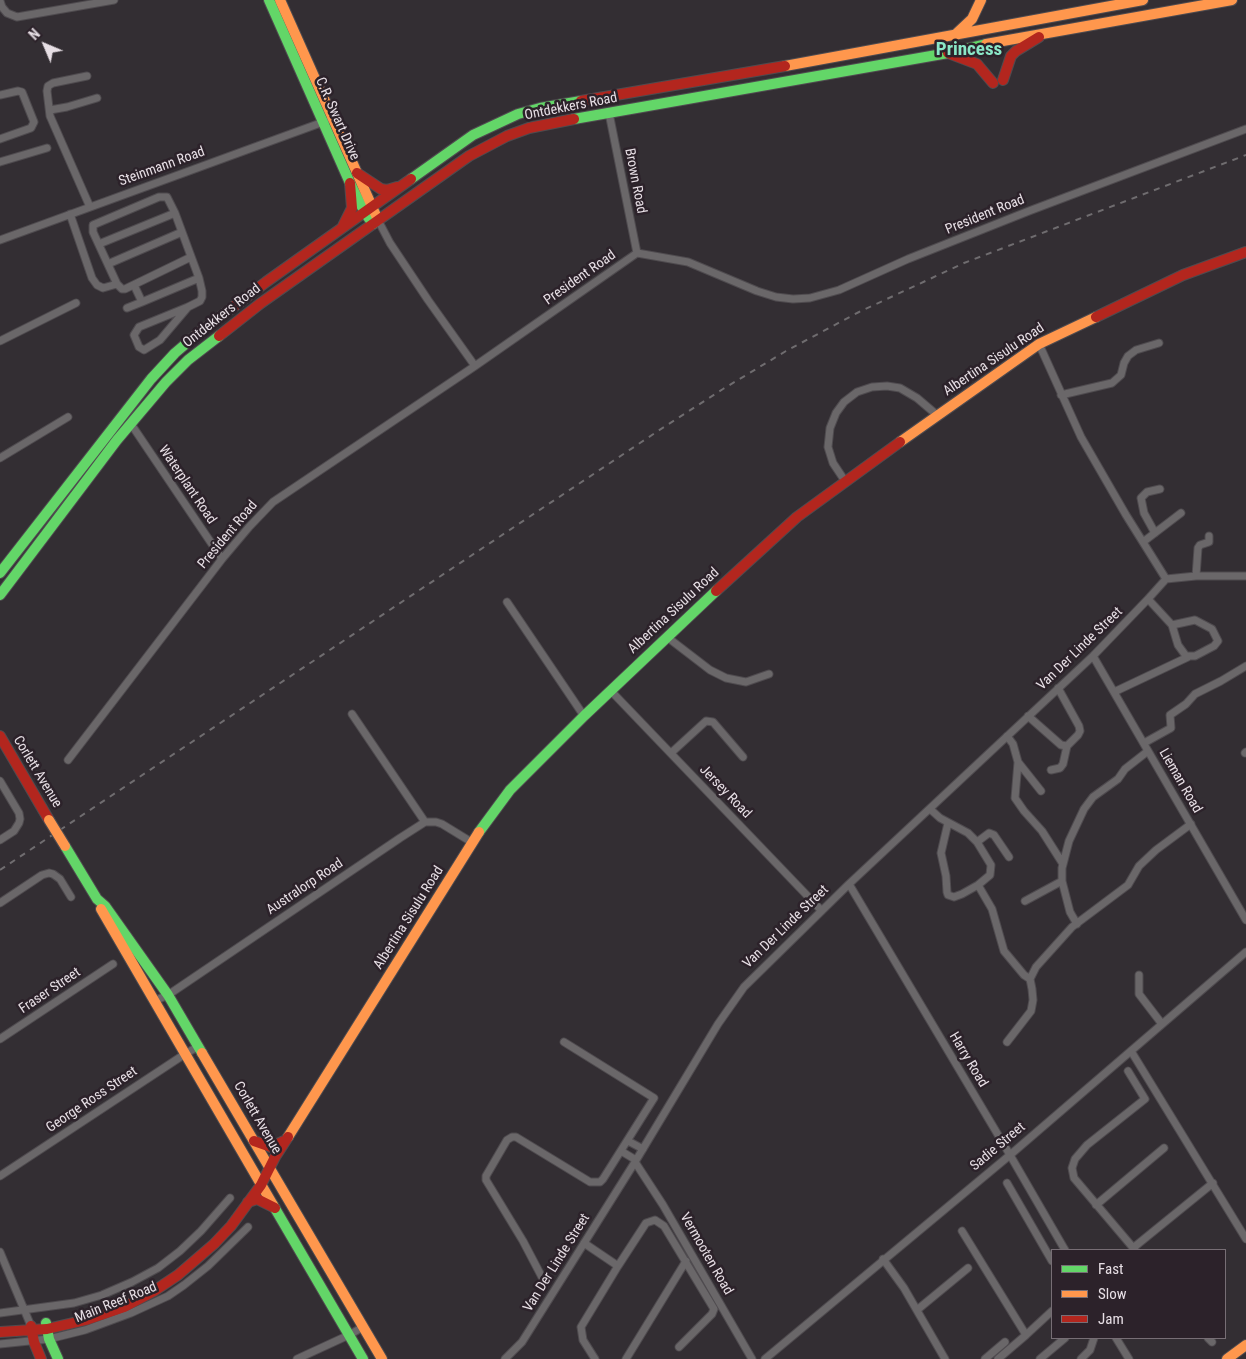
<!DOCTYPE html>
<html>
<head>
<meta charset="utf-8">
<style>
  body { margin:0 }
  #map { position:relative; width:1246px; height:1359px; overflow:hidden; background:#332e33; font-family:"Roboto Condensed",sans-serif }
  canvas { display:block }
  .legend { position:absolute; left:1051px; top:1249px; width:175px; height:90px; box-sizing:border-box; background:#2c222a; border:1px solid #776e75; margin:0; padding:6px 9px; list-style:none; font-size:15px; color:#e7dfe5 }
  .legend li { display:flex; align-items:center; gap:10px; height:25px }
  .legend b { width:25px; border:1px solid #776e75 }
  .north { position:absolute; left:20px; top:20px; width:50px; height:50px; -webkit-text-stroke:4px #2c222a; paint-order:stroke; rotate:315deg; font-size:14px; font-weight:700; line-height:20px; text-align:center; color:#e7dfe5 }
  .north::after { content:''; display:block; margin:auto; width:18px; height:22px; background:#e7dfe5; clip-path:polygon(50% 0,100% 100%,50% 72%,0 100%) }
</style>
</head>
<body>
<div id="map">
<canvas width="1246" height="1359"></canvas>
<ul class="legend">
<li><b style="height:6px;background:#63d668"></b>Fast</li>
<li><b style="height:6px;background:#ff974d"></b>Slow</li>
<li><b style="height:6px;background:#b3261e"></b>Jam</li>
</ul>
<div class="north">N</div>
</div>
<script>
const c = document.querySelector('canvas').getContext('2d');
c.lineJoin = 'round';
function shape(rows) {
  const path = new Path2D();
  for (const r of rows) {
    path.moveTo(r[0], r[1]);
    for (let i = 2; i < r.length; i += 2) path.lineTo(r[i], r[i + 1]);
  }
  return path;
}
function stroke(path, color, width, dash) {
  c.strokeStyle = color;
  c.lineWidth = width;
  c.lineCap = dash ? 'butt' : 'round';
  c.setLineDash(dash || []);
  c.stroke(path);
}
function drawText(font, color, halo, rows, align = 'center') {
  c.font = font + ' "Roboto Condensed",sans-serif';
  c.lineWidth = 5;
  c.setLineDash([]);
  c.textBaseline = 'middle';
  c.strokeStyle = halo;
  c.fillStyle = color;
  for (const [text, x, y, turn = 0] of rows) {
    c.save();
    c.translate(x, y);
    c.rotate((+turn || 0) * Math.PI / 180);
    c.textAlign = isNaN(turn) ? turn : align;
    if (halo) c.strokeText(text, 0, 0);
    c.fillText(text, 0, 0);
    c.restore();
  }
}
const street = shape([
  [0,1,2,7,7,13,17,17,114,0],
  [87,76,53,83,48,86,47,91,50,116,90,207],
  [0,95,18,91,22,92,34,122,31,128,0,139],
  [50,110,67,107,97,98],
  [609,113,637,253],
  [0,162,47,148],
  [70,214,92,278,97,285,103,288,117,284,93,232,93,225,159,197,167,197,175,213,199,278,202,291,202,297,200,301,188,307,139,327,134,335,139,347,144,350,160,340,188,307],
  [378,220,390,243,428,300,475,366],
  [0,240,326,121],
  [99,244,175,213],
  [108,264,182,232],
  [117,284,122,289,125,289,191,257],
  [134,285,142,302,199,278],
  [127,308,142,302],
  [0,341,76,303],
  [1039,344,1081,437,1126,515,1166,579,1196,576,1246,576],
  [1061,395,1112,383,1121,375,1124,363,1128,356,1136,350,1159,343],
  [131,424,222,559],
  [0,458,68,417],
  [845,481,833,463,828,447,830,428,836,413,844,402,857,392,872,387,887,386,900,388,917,398,937,415],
  [1155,533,1144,513,1141,498,1147,492,1160,489],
  [1143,542,1181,513],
  [1196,576,1198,548,1200,545,1209,542,1209,536],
  [1148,599,1172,625,1178,645,1186,656,1195,656,1214,646,1218,641,1212,629,1195,620,1172,625],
  [507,602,584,716],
  [667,637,710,670,726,678,746,682,769,674],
  [1093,656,1246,920],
  [611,691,821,910],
  [1114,692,1188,657],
  [352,714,425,822],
  [1028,716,1061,745,1067,746,1078,735,1080,731,1079,726,1058,688],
  [1007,736,1013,744,1018,762,1015,798,1024,811,1042,831,1063,864],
  [1144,743,1171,728,1170,715,1186,704,1195,694,1221,681,1246,666],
  [671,753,706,721,713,722,743,757],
  [1245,753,1246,752],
  [68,760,222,559,249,527,273,502,475,366,637,253,688,262,757,291,776,297,793,299,810,298,839,290,908,259,1029,211,1246,129],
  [1018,762,1041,791],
  [1051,770,1060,768,1063,764,1067,746],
  [0,781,19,813,20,819,19,823,14,831,0,840],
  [930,809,940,818,968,833,977,842,991,865,990,875,978,885,962,894,954,897,948,895,947,892,946,876,941,853,948,823],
  [977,842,989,833,994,835,1009,857],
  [849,884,1010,1155,1065,1250],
  [978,885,992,909,1004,951,1024,975,1030,979,1032,989,1033,1000,1031,1011,1007,1042],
  [1025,901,1062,881],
  [0,903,42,875,49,873,53,874,60,879,71,897],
  [1077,924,1070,912,1062,881,1062,868,1069,841,1084,809,1093,797,1118,779,1125,769,1148,751],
  [1139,975,1139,994,1162,1024],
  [1030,979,1036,967,1072,927,1128,885,1139,866,1156,850,1191,824],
  [154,1001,168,995,400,838,425,822,436,822,442,824,473,843],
  [0,1039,113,964],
  [1131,1051,1246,1239],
  [1128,1071,1145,1099,1087,1145,1075,1159,1072,1168,1074,1178,1135,1250],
  [628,1141,643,1149],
  [621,1151,636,1160],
  [635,1162,663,1205,752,1359],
  [0,1176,185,1054,199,1046],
  [1007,1183,1052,1261],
  [1096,1205,1164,1148],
  [962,1231,1026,1335,1052,1311],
  [584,1243,618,1266,646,1223,655,1220,664,1226,714,1309,712,1314,679,1347],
  [1133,1248,1213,1183],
  [0,1252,31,1326],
  [883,1259,904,1288,945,1359],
  [544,1281,523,1241,486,1180,486,1176,507,1140,512,1137,516,1137,590,1182,600,1182,603,1179,654,1098,564,1042],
  [917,1310,968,1268],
  [0,1313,74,1303,102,1295,132,1282,158,1268,180,1251,201,1231,230,1198],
  [1116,1338,1129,1359],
  [1208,1338,1212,1342],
  [0,1344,49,1339,85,1330,131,1313,168,1296,184,1285,208,1266,248,1227],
  [297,1359,349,1335,363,1327],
  [505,1359,522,1342,635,1162,718,1024,744,987,849,884,1093,656,1148,599,1166,579],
  [595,1359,583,1340,581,1327,618,1266],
  [626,1359,686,1261],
  [765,1359,1010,1155,1246,952],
  [985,1359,1005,1342],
  [998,1359,1026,1335],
  [1040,1359,1065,1338],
  [1081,1359,1090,1350,1094,1338]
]);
const fast = shape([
  [269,0,350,183,365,213,373,224],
  [574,119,948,53,986,44],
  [411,179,473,135,518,114,540,108,581,101],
  [0,573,151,379,175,353,195,336],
  [0,595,117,440,166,382,188,360,219,336],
  [479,832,510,790,584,716,716,591],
  [65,846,97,899,105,906,168,995,202,1053],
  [273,1205,363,1359],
  [46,1323,49,1339,58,1359]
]);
const slow = shape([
  [280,0,378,220],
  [956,34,972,19,981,0],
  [986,44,1232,0],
  [785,66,1143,0],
  [900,442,1039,344,1096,317],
  [101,909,273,1205],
  [202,1053,382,1359],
  [288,1137,479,832],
  [1227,1359,1246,1345]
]);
const jam = shape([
  [948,53,977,64,993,83],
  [1003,80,1011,56,1016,51,1039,37],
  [581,101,785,66],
  [357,173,381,189,387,190,397,187],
  [343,226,352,208,350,183],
  [1096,317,1183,275,1246,252],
  [195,336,266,282,411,179],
  [219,336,261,303,469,156,507,136,529,128,574,119],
  [716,591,797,517,900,442],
  [0,736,49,820],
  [254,1141,271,1147,284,1141],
  [248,1202,257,1199,275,1208],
  [31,1326,34,1342,41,1359],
  [0,1332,47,1329,86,1320,124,1307,154,1291,178,1275,214,1244,231,1226,261,1185,275,1157,288,1137]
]);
stroke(street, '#4f4b4f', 9);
stroke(fast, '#4f4b4f', 12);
stroke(slow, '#4f4b4f', 12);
stroke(jam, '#4f4b4f', 12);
stroke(street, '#6a6769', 7);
stroke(fast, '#63d668', 10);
stroke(slow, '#ff974d', 10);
stroke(jam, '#b3261e', 10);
stroke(shape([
  [0,870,658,431,723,389,786,351,859,312,964,263,1246,155]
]), '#6f6c6f', 2, [6, 6]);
const slowBridge = shape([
  [49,820,65,846]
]);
stroke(slowBridge, '#4f4b4f', 12, []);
stroke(slowBridge, '#ff974d', 10);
drawText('14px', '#e7dfe5', '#2c222a', [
  ["Ontdekkers Road",571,107,-11],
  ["C.R. Swart Drive",337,119,66],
  ["Steinmann Road",162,167,-20],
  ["Brown Road",635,181,79],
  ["President Road",985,215,-22],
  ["President Road",580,278,-35],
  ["Ontdekkers Road",222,316,-38],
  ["Albertina Sisulu Road",994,360,-34],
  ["Waterplant Road",187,485,56],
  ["President Road",228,535,-50],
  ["Albertina Sisulu Road",674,611,-43],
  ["Van Der Linde Street",1080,649,-44],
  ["Corlett Avenue",37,772,59],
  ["Lieman Road",1180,781,60],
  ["Jersey Road",725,792,46],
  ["Australorp Road",305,887,-34],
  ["Albertina Sisulu Road",409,918,-58],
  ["Van Der Linde Street",786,927,-44],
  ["Fraser Street",50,991,-34],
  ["Harry Road",968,1060,59],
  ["George Ross Street",92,1100,-34],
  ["Corlett Avenue",257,1118,60],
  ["Sadie Street",998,1147,-40],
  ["Vermooten Road",706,1254,60],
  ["Van Der Linde Street",557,1263,-58],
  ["Main Reef Road",116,1303,-22]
]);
drawText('bold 19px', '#8ae7c7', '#2c222a', [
  ["Princess",969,50]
]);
</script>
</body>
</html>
